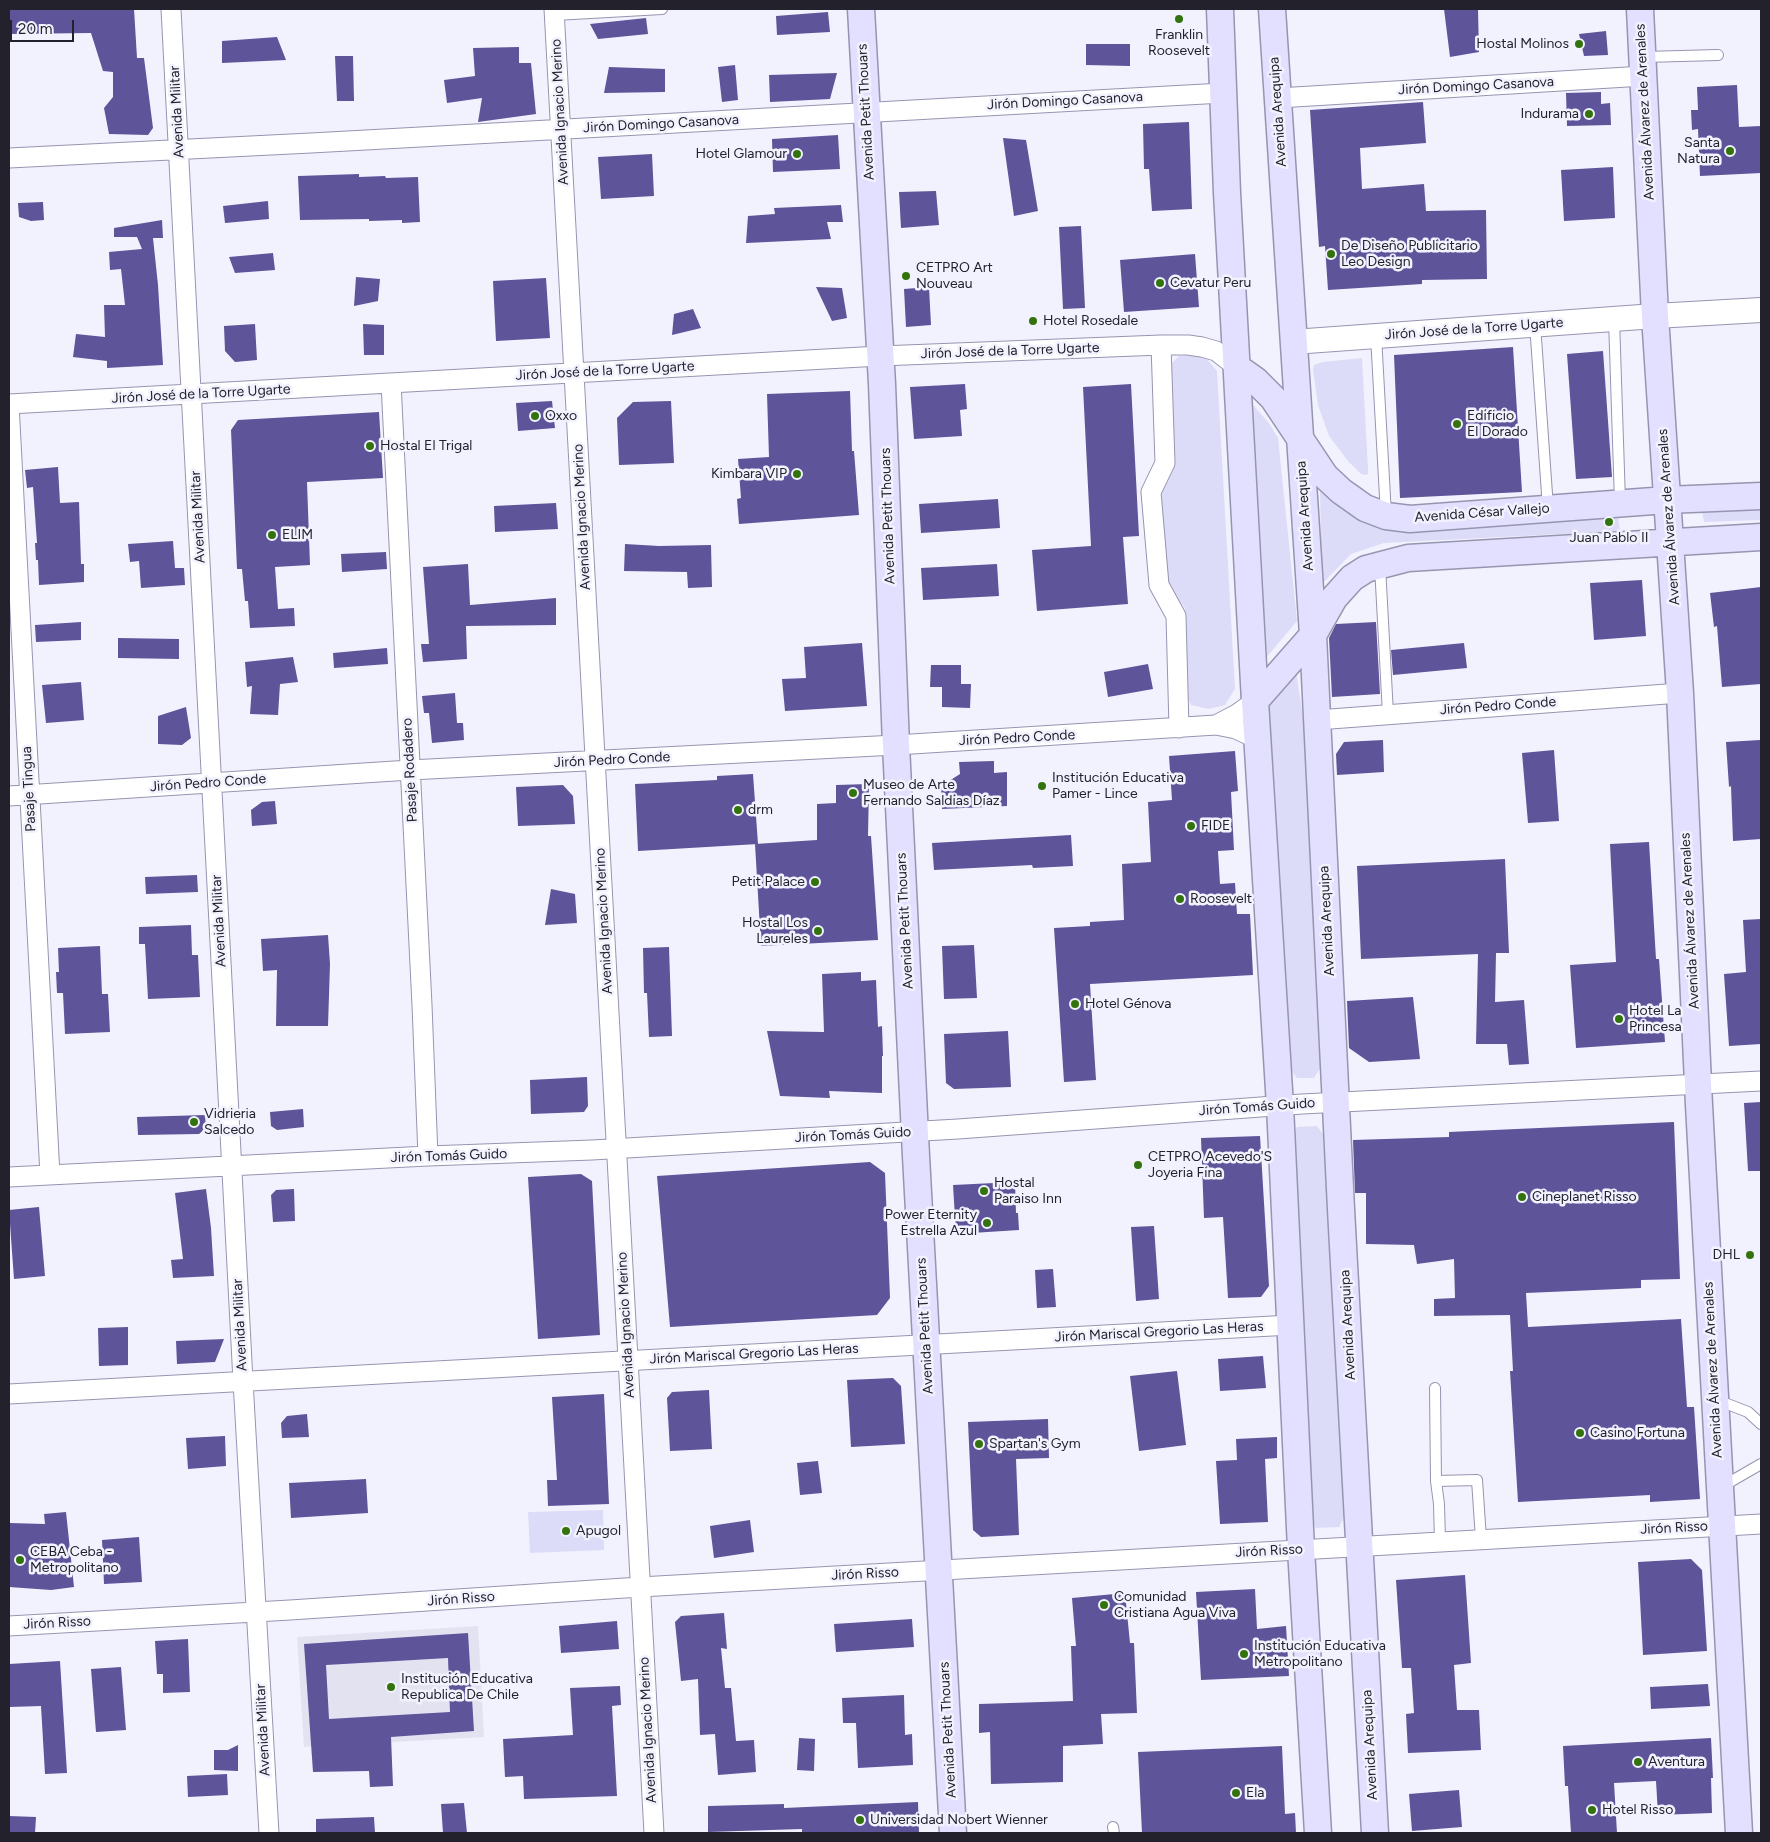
<!DOCTYPE html>
<html>
<head>
<meta charset="utf-8">
<style>
  body { margin:0 }
  #map { position:relative; width:1770px; height:1842px; overflow:hidden; background:#f2f2fe; font-family:Figtree,sans-serif }
  canvas { display:block }
  .frame { position:absolute; inset:0; border:10px solid #22212c; pointer-events:none }
  .scale { position:absolute; left:10px; top:20px; width:64px; height:22px; box-sizing:border-box; border:2px solid #22212c; border-top:0; padding-left:6px; font-size:15px; line-height:18px; white-space:nowrap; color:#22212c; -webkit-text-stroke:4px #f2f2fe; paint-order:stroke }
</style>
</head>
<body>
<div id="map">
<canvas width="1770" height="1842"></canvas>
<div class="frame"></div>
<div class="scale">20 m</div>
</div>
<script>
const c = document.querySelector('canvas').getContext('2d');
c.lineJoin = 'round';
function fillPath(path, color) {
  c.fillStyle = color;
  c.fill(path, 'evenodd');
}
function shape(rows) {
  const path = new Path2D();
  for (const r of rows) {
    path.moveTo(r[0], r[1]);
    for (let i = 2; i < r.length; i += 2) path.lineTo(r[i], r[i + 1]);
  }
  return path;
}
function stroke(path, color, width, dash) {
  c.strokeStyle = color;
  c.lineWidth = width;
  c.lineCap = dash ? 'butt' : 'round';
  c.setLineDash(dash || []);
  c.stroke(path);
}
function drawText(font, color, halo, rows, align = 'center') {
  c.font = font + ' Figtree,sans-serif';
  c.lineWidth = 5;
  c.setLineDash([]);
  c.textBaseline = 'middle';
  c.strokeStyle = halo;
  c.fillStyle = color;
  for (const [text, x, y, turn = 0] of rows) {
    c.save();
    c.translate(x, y);
    c.rotate((+turn || 0) * Math.PI / 180);
    c.textAlign = isNaN(turn) ? turn : align;
    if (halo) c.strokeText(text, 0, 0);
    c.fillText(text, 0, 0);
    c.restore();
  }
}
fillPath(shape([
  [478,1626,484,1737,304,1747,297,1637]
]), '#e2e2f1');
fillPath(shape([
  [1192,355,1206,358,1217,371,1235,689,1225,705,1209,709,1191,705,1184,690,1185,608,1167,583,1159,496,1169,366,1179,356],
  [1362,358,1368,469,1368,474,1366,475,1361,474,1348,461,1329,436,1318,405,1313,370,1314,365,1323,362],
  [1246,397,1269,423,1278,438,1297,621,1261,664],
  [1320,491,1339,505,1618,516,1620,531,1384,543,1351,554,1322,584],
  [1761,504,1761,520,1704,522,1701,506],
  [1296,671,1304,724,1322,1065,1314,1078,1297,1078,1288,1066,1266,702],
  [1317,1126,1323,1134,1345,1515,1339,1527,1316,1528,1309,1517,1293,1136,1297,1127],
  [603,1510,604,1550,530,1553,528,1512]
]), '#dddcf8');
fillPath(shape([
  [9,9,134,9,137,58,144,58,153,128,148,135,109,134,104,108,113,97,113,72,103,71,91,33,9,34],
  [1444,9,1478,9,1479,52,1450,57],
  [828,12,830,32,777,35,776,16],
  [646,18,648,34,598,39,590,24],
  [1606,31,1608,55,1584,56,1579,34],
  [277,37,286,60,222,63,222,41],
  [1086,44,1130,44,1130,66,1086,65],
  [519,47,519,63,531,63,536,114,478,122,482,98,447,103,444,80,475,76,473,48],
  [335,56,353,56,354,101,337,101],
  [735,65,738,100,722,102,718,67],
  [609,67,665,69,665,92,604,93],
  [837,73,830,99,770,102,769,75],
  [1737,85,1739,127,1761,126,1761,173,1700,176,1698,129,1692,130,1691,110,1698,110,1697,87],
  [1601,92,1601,104,1610,103,1611,125,1567,126,1566,93],
  [1423,102,1426,143,1360,148,1362,189,1424,184,1426,211,1486,210,1487,279,1422,280,1422,284,1328,290,1325,246,1319,247,1310,110],
  [1189,122,1192,209,1152,211,1149,169,1144,169,1143,124],
  [838,135,840,169,773,172,772,139],
  [1003,138,1026,140,1038,211,1014,216],
  [652,154,654,196,601,199,598,157],
  [1613,167,1615,218,1564,221,1561,170],
  [359,174,359,177,385,176,386,178,418,177,420,222,402,223,402,220,369,221,369,219,300,220,298,176],
  [936,191,939,225,901,228,899,192],
  [268,201,269,219,225,223,223,206],
  [43,202,44,220,31,221,19,217,18,203],
  [841,205,843,222,827,222,831,239,746,243,748,216,775,214,774,208],
  [162,220,163,238,153,238,158,285,163,365,107,368,107,361,73,357,76,334,105,337,104,305,125,305,121,269,110,270,109,252,142,249,137,237,114,237,114,228],
  [1081,226,1085,308,1063,309,1059,227],
  [273,253,275,270,235,273,229,257],
  [1195,254,1199,307,1124,312,1120,260],
  [356,277,380,279,378,301,354,306],
  [546,278,550,338,496,341,493,281],
  [816,287,842,288,847,318,832,321],
  [929,287,931,325,906,327,904,289],
  [693,309,701,328,672,335,674,314],
  [255,324,257,360,235,362,225,351,224,326],
  [363,324,384,325,384,355,364,355],
  [1513,347,1522,492,1400,498,1394,355],
  [1603,351,1612,477,1576,479,1567,354],
  [965,384,967,409,960,410,962,436,914,439,910,387],
  [1131,384,1139,536,1123,537,1128,604,1037,611,1032,550,1091,546,1083,387],
  [850,391,852,451,854,451,859,515,739,524,737,499,741,498,738,459,769,457,767,394],
  [552,401,555,428,518,431,516,403],
  [671,401,674,463,619,465,617,418,633,402],
  [379,412,383,478,307,482,310,565,275,567,278,609,294,608,295,626,250,628,248,601,245,601,242,569,237,569,231,430,238,420],
  [58,467,60,503,79,502,81,564,84,564,84,582,39,585,38,560,36,560,35,543,37,543,33,487,27,488,25,470],
  [998,499,1000,528,921,533,919,504],
  [556,503,558,529,495,532,494,506],
  [173,541,175,568,184,568,185,585,141,588,139,561,130,562,128,544],
  [625,544,659,546,711,545,712,587,688,588,687,572,624,571],
  [386,552,387,569,342,572,341,554],
  [468,564,470,605,556,598,556,625,466,626,467,659,423,662,421,644,429,644,423,567],
  [997,564,999,596,923,600,921,568],
  [1642,580,1646,636,1594,640,1590,583],
  [1761,587,1761,684,1722,687,1717,626,1714,627,1710,593],
  [81,622,81,640,36,642,35,625],
  [1376,622,1380,694,1332,697,1329,638,1336,624],
  [118,638,179,639,179,659,118,658],
  [862,643,867,706,785,711,782,679,806,678,804,647],
  [1464,643,1467,668,1393,675,1391,650],
  [387,648,388,664,334,668,333,653],
  [293,657,298,682,280,684,278,715,250,714,252,686,247,687,245,662],
  [1148,664,1153,689,1108,697,1104,672],
  [931,665,961,665,961,684,971,684,970,708,942,707,942,687,930,687],
  [81,682,84,720,46,723,42,685],
  [455,693,457,723,463,723,464,740,432,743,429,713,424,713,422,696],
  [186,707,191,738,182,745,158,744,158,716],
  [1383,740,1384,772,1337,775,1336,754,1344,742],
  [1760,740,1761,839,1733,841,1731,786,1729,787,1726,742],
  [1554,750,1559,821,1528,823,1522,753],
  [1235,751,1238,791,1231,792,1234,850,1218,851,1220,884,1235,883,1237,914,1250,914,1253,975,1090,984,1096,1080,1064,1082,1054,928,1090,926,1090,922,1124,920,1122,864,1151,862,1148,802,1172,800,1169,756],
  [994,761,994,773,1007,772,1007,806,942,809,941,786,960,774,959,762],
  [753,774,758,844,638,851,635,784,717,780,717,776],
  [869,784,868,836,871,836,878,940,761,946,755,844,817,840,817,804,836,803,836,785],
  [563,785,573,796,575,824,518,826,516,787],
  [275,801,277,824,252,826,251,810,262,802],
  [1071,835,1073,866,1033,868,1032,865,934,870,932,843],
  [1649,842,1656,959,1659,959,1665,1042,1576,1048,1570,965,1616,962,1610,844],
  [1505,859,1509,953,1496,953,1495,1002,1524,1000,1529,1064,1509,1065,1507,1044,1476,1044,1478,954,1361,959,1357,866],
  [197,875,198,892,146,894,145,877],
  [551,889,575,894,577,923,545,925],
  [1761,919,1761,1044,1729,1046,1724,974,1746,972,1743,920],
  [191,925,192,955,198,955,200,997,148,999,145,944,139,944,139,927],
  [328,935,330,964,328,1026,276,1026,277,970,263,971,261,939],
  [974,945,977,998,944,999,942,946],
  [100,946,102,994,108,994,110,1032,65,1034,63,993,57,993,56,972,59,972,58,948],
  [669,947,672,1036,649,1037,647,993,644,993,643,948],
  [861,972,861,981,876,980,878,1027,882,1026,883,1056,882,1056,882,1093,829,1091,830,1098,780,1096,767,1031,824,1032,822,974],
  [1413,997,1420,1059,1369,1062,1349,1048,1347,1001],
  [1008,1031,1011,1087,954,1089,946,1083,944,1034],
  [587,1077,588,1106,584,1112,531,1114,530,1080],
  [1761,1102,1761,1171,1748,1171,1744,1103],
  [303,1109,304,1127,277,1130,271,1126,270,1112],
  [205,1115,206,1128,199,1134,138,1135,137,1117],
  [1674,1122,1680,1279,1641,1280,1641,1288,1526,1293,1528,1327,1681,1319,1687,1407,1694,1407,1700,1499,1650,1502,1650,1495,1518,1502,1510,1371,1513,1371,1510,1315,1434,1316,1434,1299,1455,1298,1454,1259,1417,1264,1414,1245,1366,1244,1366,1193,1355,1193,1353,1140,1449,1137,1449,1132],
  [1260,1136,1269,1286,1261,1297,1228,1298,1223,1217,1204,1218,1201,1138],
  [870,1162,885,1173,890,1298,877,1315,670,1327,657,1176],
  [581,1174,592,1181,600,1335,538,1339,528,1177],
  [1015,1182,1016,1213,1018,1213,1019,1230,956,1234,953,1185],
  [206,1189,211,1228,214,1276,173,1278,171,1260,183,1259,175,1193],
  [294,1189,295,1221,273,1222,271,1195,276,1190],
  [39,1207,45,1276,14,1279,9,1210],
  [1154,1226,1159,1299,1136,1301,1131,1227],
  [1053,1269,1056,1307,1037,1308,1035,1270],
  [128,1327,128,1365,99,1366,98,1328],
  [224,1339,215,1362,177,1364,176,1341],
  [1263,1356,1266,1388,1220,1391,1218,1359],
  [1177,1371,1186,1445,1139,1451,1130,1376],
  [893,1378,901,1386,905,1444,851,1447,847,1380],
  [709,1390,712,1449,670,1451,667,1398,672,1392],
  [604,1394,609,1504,548,1506,547,1480,557,1480,552,1397],
  [307,1414,309,1437,282,1438,281,1423,287,1416],
  [1048,1419,1049,1458,1016,1459,1019,1535,981,1537,973,1530,968,1422],
  [225,1436,226,1466,188,1469,186,1438],
  [1277,1437,1277,1458,1265,1459,1268,1522,1220,1524,1216,1461,1237,1460,1236,1439],
  [818,1461,822,1493,800,1495,797,1463],
  [366,1479,368,1513,291,1518,289,1483],
  [66,1512,74,1587,51,1590,9,1587,9,1523,45,1524,44,1514],
  [750,1520,754,1552,714,1558,710,1526],
  [139,1537,142,1582,104,1584,102,1540],
  [1691,1559,1702,1570,1707,1651,1643,1655,1638,1562],
  [1465,1575,1471,1663,1454,1665,1457,1710,1479,1710,1481,1750,1408,1753,1406,1714,1414,1713,1411,1668,1402,1668,1396,1580],
  [1255,1589,1257,1629,1286,1626,1289,1676,1201,1680,1196,1592],
  [1125,1593,1130,1643,1134,1643,1137,1713,1101,1714,1103,1744,1063,1746,1063,1782,991,1784,990,1732,979,1733,979,1704,1073,1701,1071,1646,1076,1646,1072,1598],
  [724,1613,727,1649,721,1648,725,1688,731,1688,736,1741,754,1740,756,1772,718,1775,715,1734,700,1735,698,1679,681,1681,675,1622,681,1616],
  [912,1619,914,1647,836,1652,834,1624],
  [617,1621,619,1649,561,1653,559,1626],
  [468,1633,474,1731,391,1737,393,1786,370,1787,369,1771,313,1772,304,1644],
  [448,1658,450,1712,329,1719,326,1665],
  [188,1639,190,1692,163,1693,163,1674,157,1674,155,1641],
  [60,1661,67,1773,45,1774,41,1706,9,1707,9,1664],
  [121,1667,126,1730,96,1732,91,1669],
  [1708,1684,1710,1706,1651,1709,1650,1687],
  [620,1686,621,1705,612,1706,617,1796,524,1799,523,1776,505,1777,503,1739,573,1735,570,1688],
  [904,1695,905,1735,912,1734,913,1765,858,1768,856,1723,843,1723,842,1698],
  [799,1738,815,1739,814,1771,797,1770],
  [1711,1738,1713,1778,1711,1778,1712,1813,1658,1815,1656,1781,1614,1783,1617,1833,1571,1833,1568,1786,1565,1786,1563,1746],
  [238,1745,238,1771,214,1770,214,1750,228,1750],
  [1282,1746,1285,1814,1295,1813,1296,1833,1142,1833,1138,1752],
  [227,1774,228,1795,188,1797,187,1776],
  [1459,1790,1462,1827,1412,1831,1409,1794],
  [918,1802,919,1833,802,1833,802,1829,708,1832,708,1806,784,1804,784,1808],
  [464,1803,467,1833,443,1833,441,1804],
  [9,1816,36,1817,35,1833,9,1833],
  [374,1817,375,1833,316,1833,316,1819]
]), '#5d549a');
const service = shape([
  [555,15,662,9],
  [1644,57,1718,55],
  [1614,319,1620,502],
  [1535,324,1548,508],
  [1376,336,1386,515],
  [1380,566,1388,714],
  [1435,1388,1436,1481,1439,1504,1440,1541],
  [1717,1400,1748,1412,1761,1424],
  [1436,1481,1477,1480,1481,1539],
  [1723,1486,1761,1464],
  [1113,1827,1114,1833]
]);
const minor = shape([
  [171,9,243,1381,269,1833],
  [554,9,654,1833],
  [1278,98,1644,76],
  [9,158,311,143,1223,93],
  [1161,345,1165,463,1151,492,1159,585,1176,616,1179,728],
  [391,383,422,1005,428,1156],
  [9,404,880,356,1161,345,1188,345,1202,347,1216,351,1238,368],
  [9,404,50,1175],
  [1317,720,1680,693],
  [1216,725,1237,714,1255,701],
  [9,796,410,770,896,745,1216,725,1236,729,1249,735,1258,743],
  [9,1177,428,1156,592,1150,958,1129,1302,1104,1761,1081],
  [9,1394,1291,1325],
  [9,1626,290,1610,640,1587,1761,1524]
]);
const tertiary = shape([
  [1293,342,1655,316,1761,310]
]);
const secondary = shape([
  [861,9,882,384,896,745,916,1156,953,1833],
  [1220,9,1227,193,1255,701,1280,1106,1301,1549,1318,1833],
  [1272,9,1313,635,1341,1209,1375,1833],
  [1640,9,1655,316,1680,693,1699,1105,1739,1833],
  [1238,368,1255,380,1273,398,1325,476,1341,491,1365,508,1386,516,1410,519,1667,500,1761,496],
  [1255,701,1313,635,1334,598,1352,578,1366,569,1408,558,1761,537]
]);
stroke(service, '#9695b0', 12);
stroke(minor, '#9695b0', 21);
stroke(tertiary, '#9695b0', 26);
stroke(secondary, '#9695b0', 29);
stroke(service, '#fff', 10);
stroke(minor, '#fff', 19);
stroke(tertiary, '#fff', 24);
stroke(secondary, '#e3dffe', 26);
for (const [x, y, r, color] of [
  [1179,19,5,"#32730e"],
  [1579,44,5,"#32730e"],
  [1589,114,5,"#32730e"],
  [1730,151,5,"#32730e"],
  [797,154,5,"#32730e"],
  [1331,254,5,"#32730e"],
  [906,276,5,"#32730e"],
  [1160,283,5,"#32730e"],
  [1033,321,5,"#32730e"],
  [535,416,5,"#32730e"],
  [1457,424,5,"#32730e"],
  [370,446,5,"#32730e"],
  [797,474,5,"#32730e"],
  [1609,522,5,"#32730e"],
  [272,535,5,"#32730e"],
  [1042,786,5,"#32730e"],
  [853,793,5,"#32730e"],
  [738,810,5,"#32730e"],
  [1191,826,5,"#32730e"],
  [815,882,5,"#32730e"],
  [1180,899,5,"#32730e"],
  [818,931,5,"#32730e"],
  [1075,1004,5,"#32730e"],
  [1619,1019,5,"#32730e"],
  [194,1122,5,"#32730e"],
  [1138,1165,5,"#32730e"],
  [984,1191,5,"#32730e"],
  [1522,1197,5,"#32730e"],
  [987,1223,5,"#32730e"],
  [1750,1255,5,"#32730e"],
  [1580,1433,5,"#32730e"],
  [979,1444,5,"#32730e"],
  [566,1531,5,"#32730e"],
  [20,1560,5,"#32730e"],
  [1104,1605,5,"#32730e"],
  [1244,1654,5,"#32730e"],
  [391,1687,5,"#32730e"],
  [1638,1762,5,"#32730e"],
  [1236,1793,5,"#32730e"],
  [1592,1810,5,"#32730e"],
  [860,1820,5,"#32730e"]
]) {
  const dot = new Path2D();
  dot.arc(x, y, r, 0, 2 * Math.PI);
  c.fillStyle = color;
  c.fill(dot);
  stroke(dot, '#f2f2fe', 2);
}
drawText('14px', '#22212c', '#f2f2fe', [
  ["Franklin",1179,35,"center"],
  ["Roosevelt",1179,51,"center"],
  ["Hostal Molinos",1569,44,"right"],
  ["Indurama",1579,114,"right"],
  ["Santa",1720,143,"right"],
  ["Natura",1720,159,"right"],
  ["Hotel Glamour",787,154,"right"],
  ["De Diseño Publicitario",1341,246],
  ["Leo Design",1341,262],
  ["CETPRO Art",916,268],
  ["Nouveau",916,284],
  ["Cevatur Peru",1170,283],
  ["Hotel Rosedale",1043,321],
  ["Oxxo",545,416],
  ["Edificio",1467,416],
  ["El Dorado",1467,432],
  ["Hostal El Trigal",380,446],
  ["Kimbara VIP",787,474,"right"],
  ["ELIM",282,535],
  ["Juan Pablo II",1609,538,"center"],
  ["Institución Educativa",1052,778],
  ["Pamer - Lince",1052,794],
  ["Museo de Arte",863,785],
  ["Fernando Saldias Díaz",863,801],
  ["drm",748,810],
  ["FIDE",1201,826],
  ["Petit Palace",805,882,"right"],
  ["Roosevelt",1190,899],
  ["Hostal Los",808,923,"right"],
  ["Laureles",808,939,"right"],
  ["Hotel Génova",1085,1004],
  ["Hotel La",1629,1011],
  ["Princesa",1629,1027],
  ["Vidrieria",204,1114],
  ["Salcedo",204,1130],
  ["CETPRO Acevedo'S",1148,1157],
  ["Joyeria Fina",1148,1173],
  ["Hostal",994,1183],
  ["Paraiso Inn",994,1199],
  ["Cineplanet Risso",1532,1197],
  ["Power Eternity",977,1215,"right"],
  ["Estrella Azul",977,1231,"right"],
  ["DHL",1740,1255,"right"],
  ["Casino Fortuna",1590,1433],
  ["Spartan's Gym",989,1444],
  ["Apugol",576,1531],
  ["CEBA Ceba -",30,1552],
  ["Metropolitano",30,1568],
  ["Comunidad",1114,1597],
  ["Cristiana Agua Viva",1114,1613],
  ["Institución Educativa",1254,1646],
  ["Metropolitano",1254,1662],
  ["Institución Educativa",401,1679],
  ["Republica De Chile",401,1695],
  ["Aventura",1648,1762],
  ["Ela",1246,1793],
  ["Hotel Risso",1602,1810],
  ["Universidad Nobert Wienner",870,1820]
], 'left');
drawText('14px', '#22212c', '#f2f2fe', [
  ["Jirón Domingo Casanova",1476,86,-3],
  ["Jirón Domingo Casanova",1065,101,-3],
  ["Avenida Militar",177,112,-93],
  ["Avenida Ignacio Merino",560,112,-93],
  ["Avenida Petit Thouars",866,112,-93],
  ["Avenida Arequipa",1278,112,-94],
  ["Avenida Álvarez de Arenales",1645,112,-93],
  ["Jirón Domingo Casanova",661,124,-3],
  ["Jirón José de la Torre Ugarte",1474,329,-4],
  ["Jirón José de la Torre Ugarte",1010,351,-2],
  ["Jirón José de la Torre Ugarte",605,371,-3],
  ["Jirón José de la Torre Ugarte",201,394,-3],
  ["Avenida César Vallejo",1482,513,-4],
  ["Avenida Petit Thouars",888,516,-92],
  ["Avenida Arequipa",1305,516,-94],
  ["Avenida Militar",198,517,-93],
  ["Avenida Ignacio Merino",582,517,-93],
  ["Avenida Álvarez de Arenales",1669,517,-94],
  ["Jirón Pedro Conde",1498,706,-4],
  ["Jirón Pedro Conde",1017,738,-3],
  ["Jirón Pedro Conde",612,760,-3],
  ["Pasaje Rodadero",410,770,-93],
  ["Jirón Pedro Conde",208,783,-4],
  ["Pasaje Tingua",29,789,-93],
  ["Avenida Militar",219,921,-93],
  ["Avenida Ignacio Merino",604,921,-93],
  ["Avenida Petit Thouars",905,921,-93],
  ["Avenida Arequipa",1327,921,-93],
  ["Avenida Álvarez de Arenales",1690,921,-93],
  ["Jirón Tomás Guido",1257,1107,-4],
  ["Jirón Tomás Guido",853,1135,-3],
  ["Jirón Tomás Guido",449,1156,-2],
  ["Avenida Militar",240,1325,-93],
  ["Avenida Ignacio Merino",626,1325,-93],
  ["Avenida Arequipa",1348,1325,-93],
  ["Avenida Petit Thouars",925,1326,-93],
  ["Jirón Mariscal Gregorio Las Heras",1159,1332,-3],
  ["Jirón Mariscal Gregorio Las Heras",754,1354,-3],
  ["Avenida Álvarez de Arenales",1713,1370,-93],
  ["Jirón Risso",1674,1528,-3],
  ["Jirón Risso",1269,1551,-3],
  ["Jirón Risso",865,1574,-3],
  ["Jirón Risso",461,1599,-4],
  ["Jirón Risso",57,1623,-3],
  ["Avenida Militar",263,1730,-93],
  ["Avenida Ignacio Merino",648,1730,-93],
  ["Avenida Petit Thouars",948,1730,-93],
  ["Avenida Arequipa",1370,1745,-93]
]);
</script>
</body>
</html>
